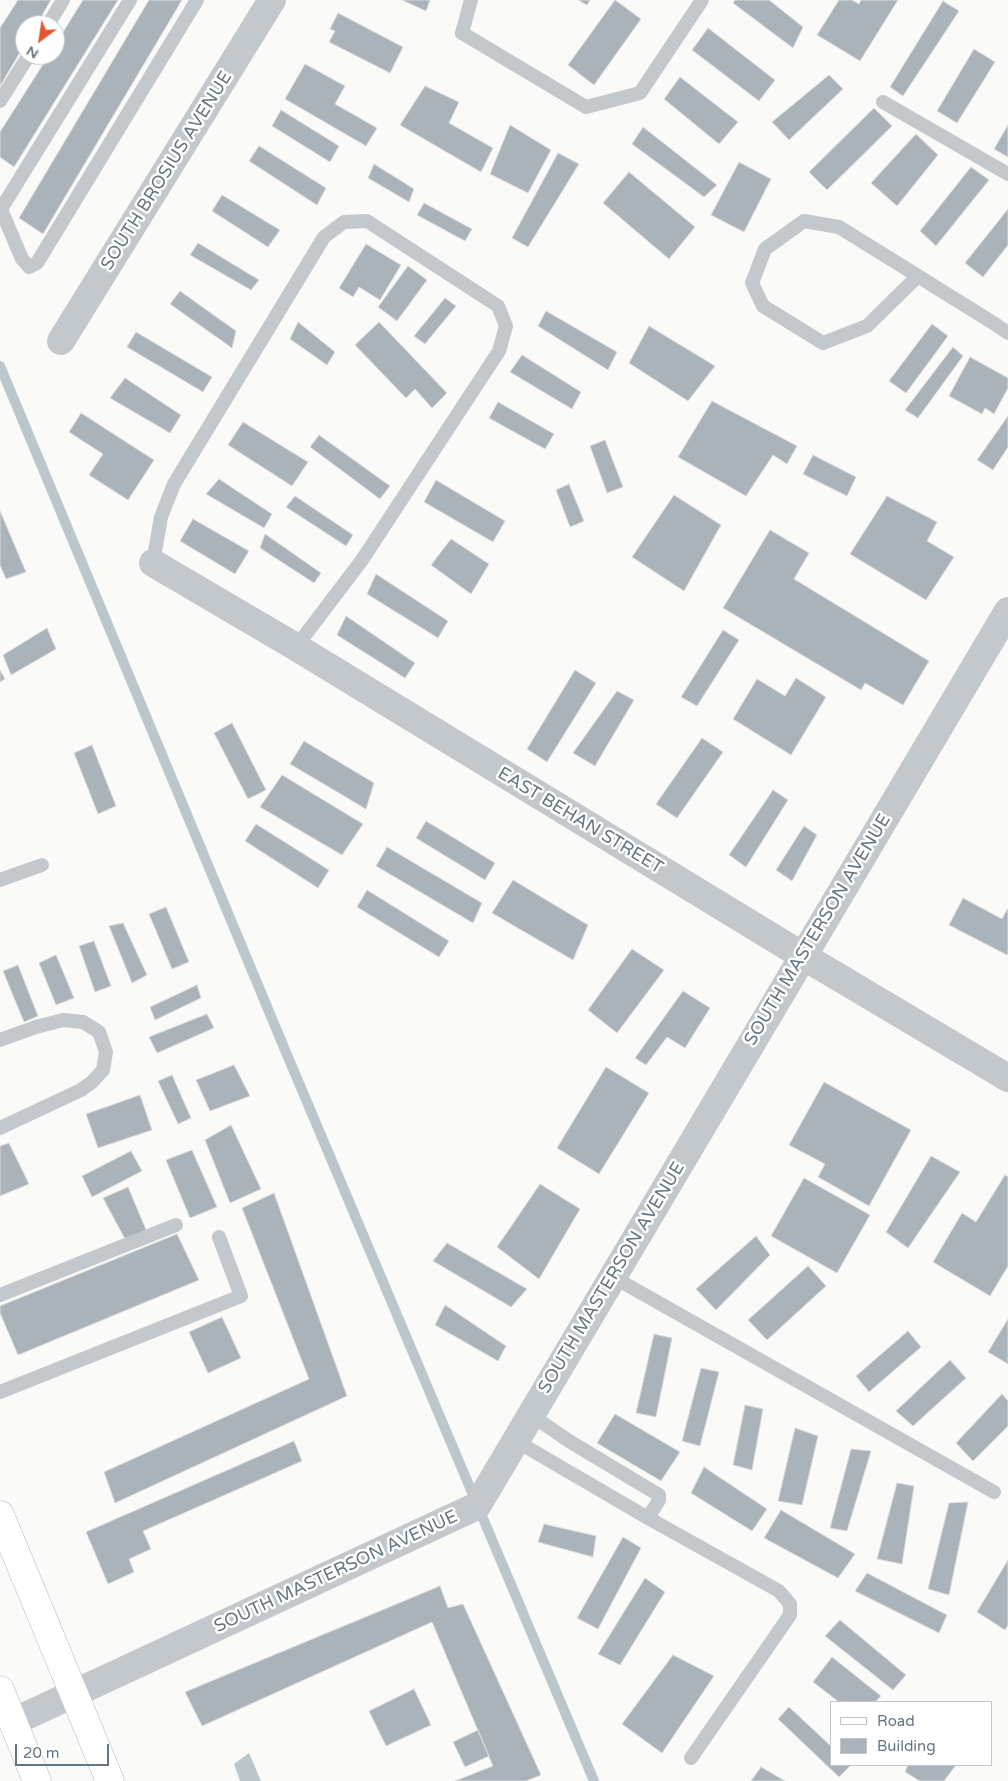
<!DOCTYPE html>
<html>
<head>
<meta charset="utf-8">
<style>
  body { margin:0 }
  #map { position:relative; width:1008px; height:1781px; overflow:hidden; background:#fafaf8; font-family:"Varela Round",sans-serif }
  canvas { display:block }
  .legend { position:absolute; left:830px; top:1701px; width:162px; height:65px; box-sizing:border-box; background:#fff; border:1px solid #c1c8cd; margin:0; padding:6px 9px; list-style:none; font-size:15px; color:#657683 }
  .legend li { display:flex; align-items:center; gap:10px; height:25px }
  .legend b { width:25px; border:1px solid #c1c8cd }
  .north { position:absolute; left:15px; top:15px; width:50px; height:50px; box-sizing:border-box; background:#fff; border:1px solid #c1c8cd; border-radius:50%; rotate:211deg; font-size:14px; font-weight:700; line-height:20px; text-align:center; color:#657683 }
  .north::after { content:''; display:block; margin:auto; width:18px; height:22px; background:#e4572e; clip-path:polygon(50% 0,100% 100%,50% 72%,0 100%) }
  .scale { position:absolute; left:15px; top:1744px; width:94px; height:22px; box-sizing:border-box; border:2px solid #657683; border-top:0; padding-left:6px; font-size:15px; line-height:18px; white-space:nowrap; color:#657683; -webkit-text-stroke:4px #fff; paint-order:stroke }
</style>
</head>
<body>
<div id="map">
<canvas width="1008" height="1781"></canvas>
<ul class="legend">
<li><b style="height:6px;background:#fff"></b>Road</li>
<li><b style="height:14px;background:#aab3b9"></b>Building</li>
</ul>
<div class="north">N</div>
<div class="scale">20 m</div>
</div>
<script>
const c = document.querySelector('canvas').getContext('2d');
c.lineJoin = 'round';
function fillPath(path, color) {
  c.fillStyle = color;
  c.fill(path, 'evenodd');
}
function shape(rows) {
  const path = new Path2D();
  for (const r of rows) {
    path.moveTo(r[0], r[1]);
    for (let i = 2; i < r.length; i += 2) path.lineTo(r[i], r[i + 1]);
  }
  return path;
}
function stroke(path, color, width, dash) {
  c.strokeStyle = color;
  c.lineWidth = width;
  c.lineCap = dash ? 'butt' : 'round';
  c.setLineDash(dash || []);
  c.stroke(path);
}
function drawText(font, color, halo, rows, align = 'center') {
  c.font = font + ' "Varela Round",sans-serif';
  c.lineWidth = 5;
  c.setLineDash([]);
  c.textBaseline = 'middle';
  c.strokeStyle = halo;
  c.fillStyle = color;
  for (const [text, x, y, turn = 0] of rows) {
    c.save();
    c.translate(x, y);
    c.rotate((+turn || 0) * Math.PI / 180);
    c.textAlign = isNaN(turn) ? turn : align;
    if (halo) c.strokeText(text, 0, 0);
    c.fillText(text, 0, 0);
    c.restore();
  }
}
fillPath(shape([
  [249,1753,261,1781,240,1781,234,1764]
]), '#bbc7cb');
stroke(shape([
  [0,366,285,1050,594,1781]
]), '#bbc7cb', 10);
const building = shape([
  [18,0,51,0,36,25,25,25,25,44,0,86,0,28,18,0],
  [83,0,118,0,14,167,0,157,0,132,49,55,55,55,55,45,83,0],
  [149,0,182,0,43,234,19,218,149,0],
  [402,0,430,0,426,11,402,0],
  [578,0,590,0,587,5,578,0],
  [615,0,641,19,594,85,568,65,615,0],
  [735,0,769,0,803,27,793,48,733,3,735,0],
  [839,0,852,0,859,4,861,0,898,0,860,61,817,35,839,0],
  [943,1,959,11,903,96,890,87,943,1],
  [338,13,403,47,390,73,329,42,335,31,330,29,338,13],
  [708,28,775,80,759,101,692,50,708,28],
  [974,49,995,62,957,123,937,111,974,49],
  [305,64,345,86,335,104,377,128,366,146,285,99,305,64],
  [829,75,843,89,789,140,772,122,829,75],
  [680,77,738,122,719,144,664,99,680,77],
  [425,86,459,102,449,123,493,148,481,172,400,125,425,86],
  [874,108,892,126,827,190,809,172,874,108],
  [281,110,339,146,330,162,272,126,281,110],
  [510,125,551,150,528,193,490,174,510,125],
  [1008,125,1008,157,994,149,1008,125],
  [643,127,717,185,704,197,632,144,643,127],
  [916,134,938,155,897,206,871,183,916,134],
  [259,146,326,188,317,205,249,161,259,146],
  [558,153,579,164,528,247,512,238,558,153],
  [739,162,771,179,744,232,711,215,739,162],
  [374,164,414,189,409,202,368,178,374,164],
  [971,167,989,180,936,246,920,231,971,167],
  [629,172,695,227,669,259,603,203,629,172],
  [222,195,280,230,268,247,212,211,222,195],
  [424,203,472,229,465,241,417,215,424,203],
  [1008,209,1008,245,983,277,965,263,1008,209],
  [198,243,259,280,251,290,190,255,198,243],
  [366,244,401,265,380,300,359,287,353,297,339,288,366,244],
  [408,266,427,280,397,321,378,307,408,266],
  [180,291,236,331,232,348,170,304,180,291],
  [445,298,456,306,425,344,414,336,445,298],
  [546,311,617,352,608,370,538,326,546,311],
  [298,322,335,352,327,365,290,339,298,322],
  [379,322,447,393,432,408,415,389,406,398,355,345,379,322],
  [932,324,948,336,906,393,889,381,932,324],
  [649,326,715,366,688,401,629,363,649,326],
  [136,332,212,377,203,392,127,347,136,332],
  [953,347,963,356,918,418,905,410,953,347],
  [522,355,581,392,572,409,510,372,522,355],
  [970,357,1008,378,1008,388,994,414,985,408,982,414,949,396,970,357],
  [125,378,181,415,170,433,110,398,125,378],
  [712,401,797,446,787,464,773,455,746,496,678,457,712,401],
  [498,402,554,434,545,449,489,418,498,402],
  [81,413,154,460,128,500,89,475,103,454,69,432,81,413],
  [1008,416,1008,447,993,470,977,460,1008,416],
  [243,422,308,462,292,486,228,445,243,422],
  [319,435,390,486,380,499,310,447,319,435],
  [605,440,623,487,607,493,590,446,605,440],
  [813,455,856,477,847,496,803,474,813,455],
  [219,479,272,514,264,528,206,494,219,479],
  [436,480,505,521,493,542,424,502,436,480],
  [569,484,584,521,570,527,556,490,569,484],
  [674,495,721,525,684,591,632,557,674,495],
  [295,496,353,535,346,546,286,507,295,496],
  [887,496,937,522,927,541,954,557,926,600,850,554,887,496],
  [0,511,26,572,6,579,0,565,0,511],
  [193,519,249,551,235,574,180,541,193,519],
  [770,530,809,553,794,579,929,661,903,705,865,683,861,690,723,608,770,530],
  [265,534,321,573,314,583,260,548,265,534],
  [451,539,489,564,471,594,431,565,451,539],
  [376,574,448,621,438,638,367,594,376,574],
  [346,616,415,663,405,678,337,635,346,616],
  [47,628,56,649,11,675,3,655,47,628],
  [723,630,739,640,697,706,681,697,723,630],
  [0,670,5,679,0,682,0,670],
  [575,670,596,683,547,762,527,749,575,670],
  [796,678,826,697,791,755,733,719,757,679,785,696,796,678],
  [617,691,634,700,595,766,573,753,617,691],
  [232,723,266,790,248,799,214,733,232,723],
  [702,738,723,752,677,818,656,804,702,738],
  [304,741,374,783,366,809,290,764,304,741],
  [92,745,116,806,98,814,74,753,92,745],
  [282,775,363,824,342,855,260,807,282,775],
  [773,790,788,800,746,867,729,855,773,790],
  [426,821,495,863,485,880,416,838,426,821],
  [256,824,329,870,318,888,245,841,256,824],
  [804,826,817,835,792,881,776,870,804,826],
  [387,847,482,903,473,923,376,866,387,847],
  [513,880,588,925,573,960,492,913,513,880],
  [367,890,449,941,439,957,357,907,367,890],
  [963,898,1002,919,1008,908,1008,953,1007,955,949,925,963,898],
  [166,907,189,962,172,969,149,914,166,907],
  [123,923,147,975,132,983,109,926,123,923],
  [94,941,111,986,95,992,79,946,94,941],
  [632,949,664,970,617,1033,588,1010,632,949],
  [56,955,74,998,56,1005,39,963,56,955],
  [18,965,38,1016,24,1022,3,971,18,965],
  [197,985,201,998,155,1020,150,1007,197,985],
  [683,991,710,1008,685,1048,667,1037,646,1065,635,1058,683,991],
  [207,1014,214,1028,157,1053,149,1037,207,1014],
  [234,1065,250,1096,210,1111,196,1080,234,1065],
  [606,1067,649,1093,599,1174,557,1148,606,1067],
  [172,1075,191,1118,178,1124,158,1081,172,1075],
  [824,1082,911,1130,869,1206,818,1177,825,1164,789,1145,824,1082],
  [140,1095,152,1130,98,1148,86,1114,140,1095],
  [231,1125,261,1189,230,1203,205,1140,231,1125],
  [9,1143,29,1184,0,1196,0,1146,9,1143],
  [192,1150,217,1207,190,1218,166,1160,192,1150],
  [131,1151,142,1171,92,1197,82,1176,131,1151],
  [931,1156,960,1172,908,1248,886,1232,931,1156],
  [1005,1175,1008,1177,1008,1266,990,1296,933,1262,962,1213,976,1222,1005,1175],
  [804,1178,870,1215,837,1273,771,1236,804,1178],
  [540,1184,580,1209,539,1279,497,1247,540,1184],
  [128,1187,147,1232,125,1239,103,1198,128,1187],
  [274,1193,347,1396,115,1503,104,1472,309,1379,242,1208,274,1193],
  [177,1234,199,1280,18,1355,0,1313,0,1306,177,1234],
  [756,1236,770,1255,716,1310,696,1289,756,1236],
  [447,1243,527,1289,511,1307,433,1261,447,1243],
  [808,1266,826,1286,767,1340,748,1320,808,1266],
  [445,1305,506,1346,498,1361,435,1325,445,1305],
  [222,1317,241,1358,208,1373,189,1332,222,1317],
  [1008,1319,1008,1364,988,1352,1008,1319],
  [908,1331,921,1347,869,1392,856,1376,908,1331],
  [654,1334,672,1338,656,1417,636,1413,654,1334],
  [950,1360,966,1378,913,1426,896,1411,950,1360],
  [701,1368,719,1372,700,1446,682,1441,701,1368],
  [1002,1394,1008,1401,1008,1426,973,1461,956,1443,1002,1394],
  [745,1405,763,1409,752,1470,733,1465,745,1405],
  [615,1414,680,1452,661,1481,597,1443,615,1414],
  [795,1428,818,1436,802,1505,778,1501,795,1428],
  [294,1441,302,1461,143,1531,151,1549,129,1559,134,1572,108,1584,86,1532,294,1441],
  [851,1449,871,1451,847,1531,830,1528,851,1449],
  [704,1467,767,1509,752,1531,691,1493,704,1467],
  [897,1483,914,1486,902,1564,877,1559,897,1483],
  [968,1502,949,1595,928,1589,949,1503,968,1502],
  [781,1510,855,1554,838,1578,764,1538,781,1510],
  [544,1524,596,1536,593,1557,538,1542,544,1524],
  [623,1537,641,1548,598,1629,577,1618,623,1537],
  [1008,1560,1008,1625,1005,1630,977,1612,1008,1560],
  [867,1573,947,1615,939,1633,855,1591,867,1573],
  [645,1578,665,1592,620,1665,598,1654,645,1578],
  [440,1586,448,1608,463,1604,541,1775,526,1781,455,1781,493,1766,432,1622,202,1726,185,1692,440,1586],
  [840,1620,906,1675,893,1690,825,1636,840,1620],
  [673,1655,714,1676,662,1753,622,1724,673,1655],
  [832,1657,881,1696,875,1702,839,1702,813,1682,832,1657],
  [414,1689,431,1725,386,1746,369,1711,414,1689],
  [789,1707,832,1747,832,1765,851,1765,839,1777,778,1719,789,1707],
  [478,1730,489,1756,465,1767,453,1742,478,1730],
  [908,1765,956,1765,944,1781,920,1781,905,1772,908,1765],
  [761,1767,785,1781,751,1781,761,1767]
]);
fillPath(building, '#aab3b9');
stroke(building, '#dcdcda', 1);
const secondary = shape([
  [0,1515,110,1781],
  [0,1690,37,1781]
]);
stroke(secondary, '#b3babf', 29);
stroke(shape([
  [471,0,462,33,586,107,640,93,702,0],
  [48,25,63,0],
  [0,101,29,55],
  [883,102,1008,174],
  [0,207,22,259,29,267,37,263,197,0],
  [1,209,130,0],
  [918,276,867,326,823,343,763,306,752,283,765,249,804,221,839,227,918,276,937,288,995,324,1008,333],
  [153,563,161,517,174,484,324,237,344,222,367,221,498,306,506,326,499,351,362,560,296,647],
  [0,880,42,865],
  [0,1040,36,1027,63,1020,83,1022,99,1032,106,1052,103,1070,92,1082,81,1090,0,1128],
  [613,1277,994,1492],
  [0,1295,176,1225],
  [0,1392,241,1296,219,1237],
  [531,1415,569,1441,659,1495,659,1500,648,1518],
  [516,1441,648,1518,779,1591,790,1604,790,1615,691,1758]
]), '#c3c8cc', 14);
stroke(shape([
  [61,341,272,0],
  [153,563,296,647,803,956,1008,1078],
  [13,1722,477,1506,1008,611]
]), '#c3c8cc', 28);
stroke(secondary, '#fff', 28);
drawText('18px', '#657683', '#fff', [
  ["SOUTH BROSIUS AVENUE",167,171,-58],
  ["EAST BEHAN STREET",580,821,31],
  ["SOUTH MASTERSON AVENUE",818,930,-59],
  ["SOUTH MASTERSON AVENUE",612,1278,-59],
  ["SOUTH MASTERSON AVENUE",336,1572,-25]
]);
</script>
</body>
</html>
